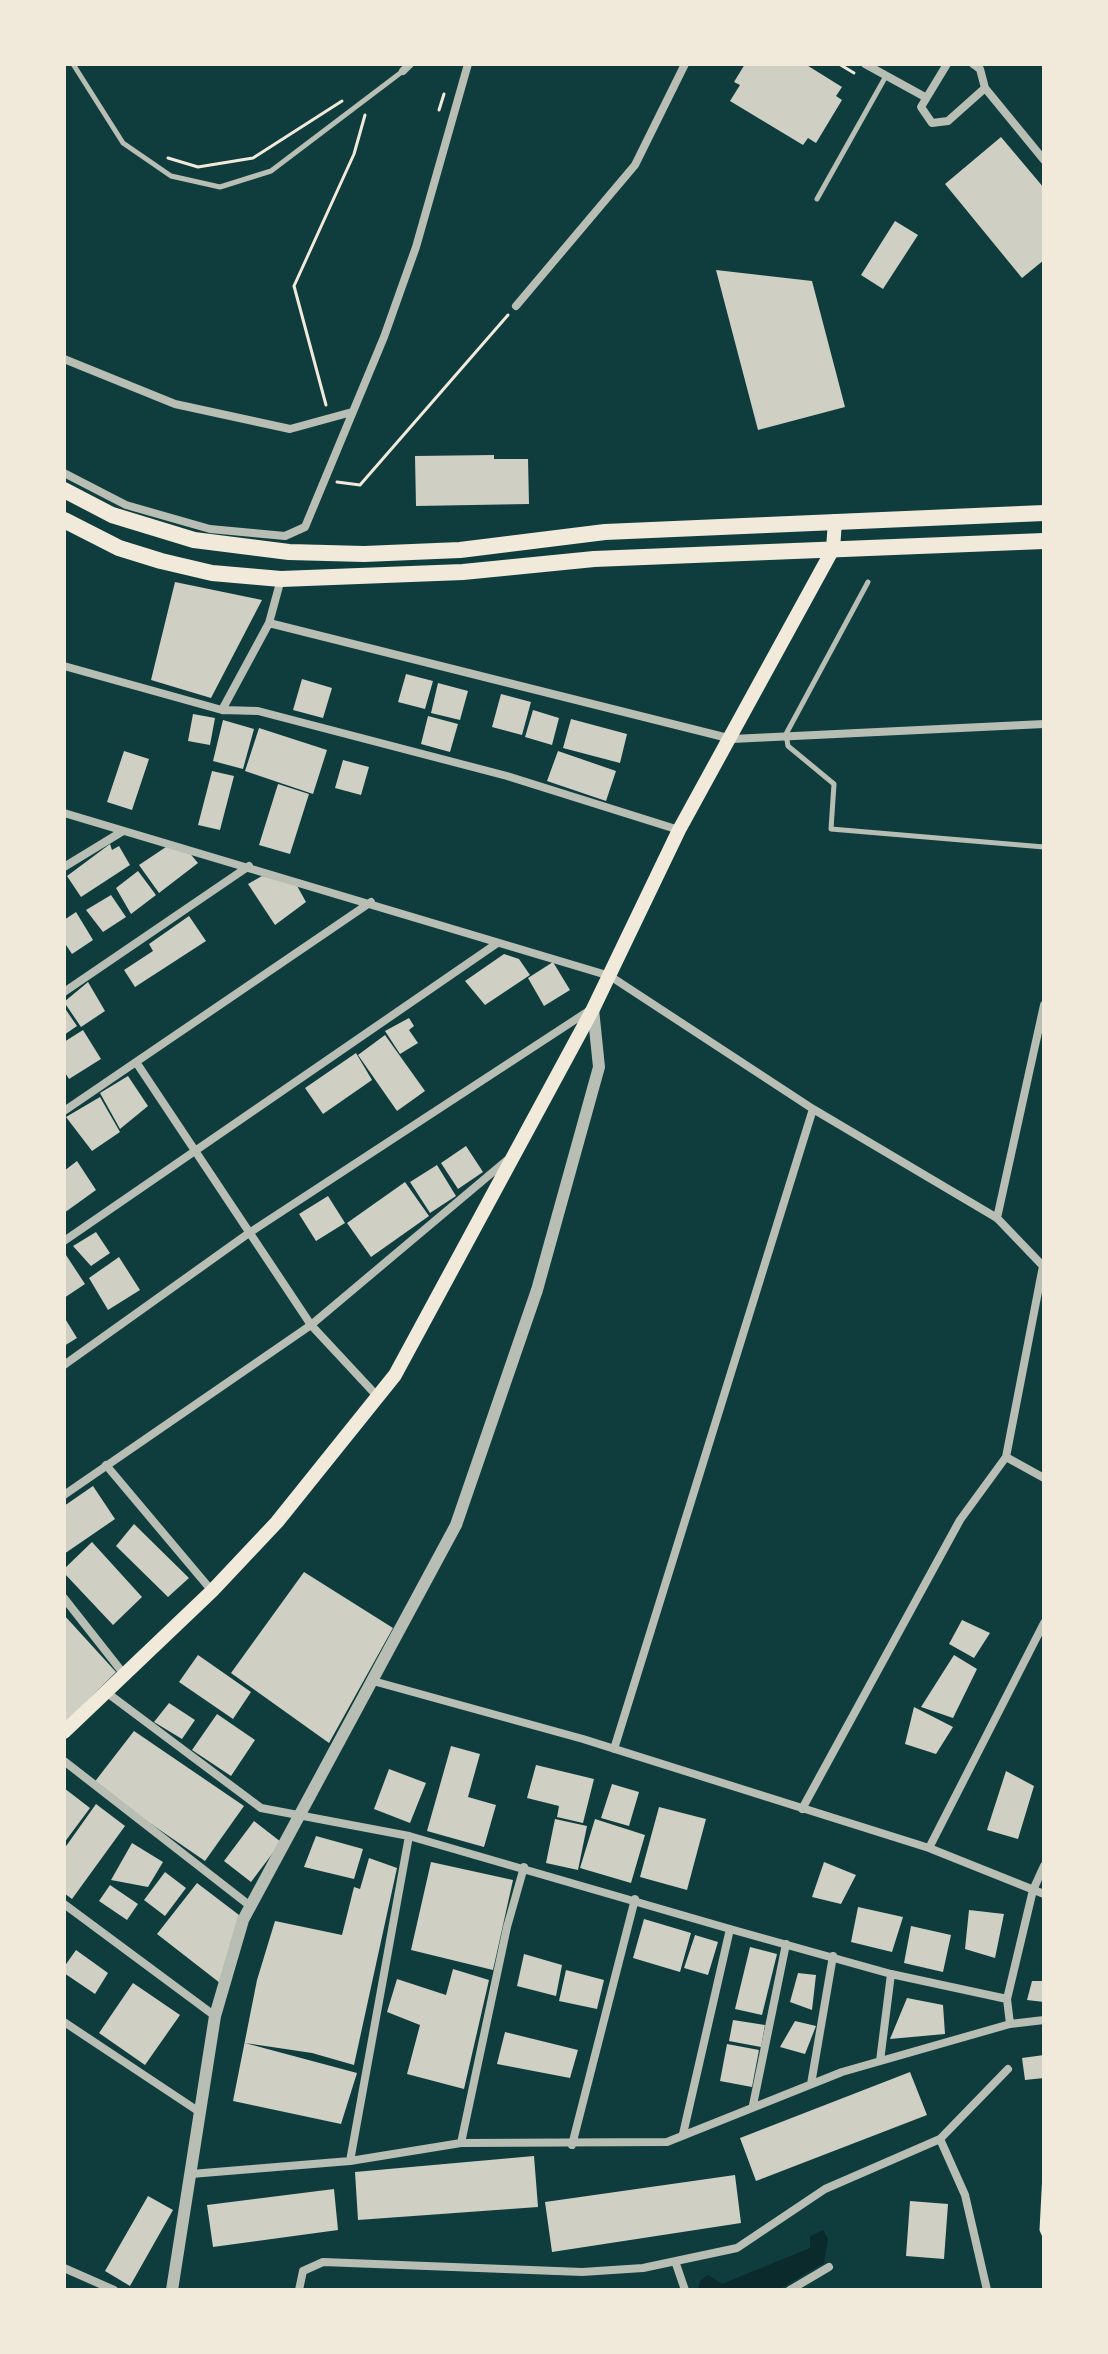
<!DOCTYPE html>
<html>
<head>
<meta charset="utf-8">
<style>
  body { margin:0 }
  #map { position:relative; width:1108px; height:2354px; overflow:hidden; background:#0f3d3e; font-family:"Exo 2",sans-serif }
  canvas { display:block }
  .frame { position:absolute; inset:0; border:66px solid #f1e9da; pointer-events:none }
</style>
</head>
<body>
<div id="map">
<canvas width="1108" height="2354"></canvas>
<div class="frame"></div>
</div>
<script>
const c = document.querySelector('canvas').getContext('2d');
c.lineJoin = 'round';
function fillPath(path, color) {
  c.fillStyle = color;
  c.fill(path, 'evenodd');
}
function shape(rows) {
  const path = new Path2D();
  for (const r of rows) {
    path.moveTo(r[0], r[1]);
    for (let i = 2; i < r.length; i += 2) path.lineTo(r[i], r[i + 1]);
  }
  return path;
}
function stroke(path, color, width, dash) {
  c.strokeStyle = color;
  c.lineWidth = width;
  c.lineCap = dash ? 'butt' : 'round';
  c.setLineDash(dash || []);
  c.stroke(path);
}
fillPath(shape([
  [823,2230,828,2239,824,2263,778,2290,698,2290,700,2281,708,2275,722,2284,810,2248,810,2236]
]), '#0a2a2b');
fillPath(shape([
  [745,64,805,64,842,87,836,96,842,100,816,143,808,138,803,145,730,101,740,85,734,82],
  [1001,137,1044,188,1044,260,1022,278,945,184],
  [895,221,918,235,883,289,861,275],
  [716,270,812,281,845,407,758,430],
  [494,455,494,459,528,459,529,504,416,506,415,456],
  [175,582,262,600,211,698,151,680],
  [406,674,433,681,425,709,398,702],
  [302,679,332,688,323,718,293,710],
  [438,683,468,691,460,720,431,713],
  [501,694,531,702,522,735,492,727],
  [533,710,559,718,552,745,525,737],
  [193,714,215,718,210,745,188,741],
  [428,716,458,724,450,752,421,744],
  [571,719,627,734,620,763,563,748],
  [223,720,254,729,243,769,213,761],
  [259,728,327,750,313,794,245,771],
  [124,751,149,759,132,810,107,802],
  [558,751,616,771,606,801,547,781],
  [343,760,369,767,361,795,335,788],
  [212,771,234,776,220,830,198,825],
  [278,784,309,794,290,854,259,845],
  [110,844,112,850,119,846,130,865,81,897,67,876],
  [169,845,187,850,198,863,159,893,139,865],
  [138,871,156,895,131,914,116,888],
  [262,876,296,884,306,902,275,925,248,884],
  [111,895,126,917,103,932,86,910],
  [76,912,93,940,72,954,64,942,64,920],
  [189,916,206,941,135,987,124,970,153,951,149,944],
  [504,954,519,959,530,975,485,1005,465,981],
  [553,962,570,990,544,1006,528,978],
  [88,982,105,1011,81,1027,64,1002],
  [64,1007,77,1026,64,1035],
  [409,1018,414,1026,409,1030,418,1043,400,1054,385,1031],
  [83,1030,101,1059,69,1079,64,1071,64,1042],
  [385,1035,425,1091,397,1111,358,1055],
  [356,1053,372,1080,323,1114,305,1088],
  [128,1076,148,1106,120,1129,100,1093],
  [100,1097,120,1132,92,1151,66,1117],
  [466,1146,483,1172,458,1189,441,1163],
  [77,1161,96,1190,64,1213,64,1171],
  [437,1165,456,1196,430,1213,410,1182],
  [405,1182,429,1216,371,1257,347,1223],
  [328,1196,345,1223,316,1241,299,1214],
  [96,1232,110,1253,91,1266,73,1246],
  [64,1252,85,1284,64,1298],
  [119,1257,140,1290,108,1310,89,1278],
  [64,1317,77,1338,64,1346],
  [93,1486,115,1519,64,1554,64,1506],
  [134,1524,189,1578,168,1597,116,1546],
  [92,1542,142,1597,113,1625,64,1573,64,1569],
  [304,1572,393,1628,329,1743,231,1673],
  [64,1615,116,1672,64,1724],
  [962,1620,990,1633,974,1658,949,1644],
  [198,1655,251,1692,233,1719,179,1682],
  [954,1655,977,1669,953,1718,921,1707],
  [169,1703,195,1720,182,1739,154,1722],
  [914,1707,953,1727,936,1754,905,1744],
  [217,1714,255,1740,231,1776,192,1750],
  [134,1731,244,1806,205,1861,93,1784],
  [451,1746,480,1754,468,1797,496,1805,484,1847,427,1831],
  [536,1765,594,1779,583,1823,557,1817,559,1806,527,1798],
  [389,1769,426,1783,410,1823,374,1809],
  [1006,1771,1034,1786,1018,1839,987,1830],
  [612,1784,639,1792,629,1826,601,1818],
  [64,1788,90,1808,64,1843],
  [96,1804,125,1826,72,1899,64,1893,64,1849],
  [659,1807,706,1819,687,1890,640,1877],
  [555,1819,587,1826,578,1870,546,1863],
  [595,1819,645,1835,631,1883,580,1868],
  [254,1821,281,1842,251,1882,224,1861],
  [316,1836,363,1849,354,1879,304,1867],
  [132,1843,163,1862,148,1887,111,1880],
  [369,1858,397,1868,354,2065,312,2053,245,2043,357,2073,341,2124,233,2101,257,1980,275,1921,342,1935,354,1887,360,1889],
  [431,1862,513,1880,493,1970,411,1950],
  [824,1862,856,1875,841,1904,812,1897],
  [165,1872,186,1888,165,1916,144,1900],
  [197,1883,239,1915,220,1983,157,1934],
  [110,1885,138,1904,127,1920,99,1901],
  [858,1907,903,1917,892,1952,851,1942],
  [969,1910,1004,1914,995,1958,965,1949],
  [644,1919,691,1933,680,1972,633,1958],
  [911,1926,951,1935,943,1972,904,1963],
  [695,1935,718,1942,708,1975,684,1968],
  [750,1947,777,1954,762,2015,735,2009],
  [76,1950,108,1973,95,1994,64,1973,64,1967],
  [524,1954,562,1965,556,1996,517,1986],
  [453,1969,489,1980,464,2089,407,2074,420,2025,387,2012,397,1979,446,1995],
  [566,1970,604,1980,597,2009,559,2001],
  [798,1973,816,1975,812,2010,790,2002],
  [1032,1981,1044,1981,1044,2002,1027,2000],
  [133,1983,180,2015,145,2065,99,2033],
  [907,1998,943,2005,945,2034,890,2039],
  [733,2020,765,2025,761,2047,729,2041],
  [795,2021,816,2026,805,2054,780,2047],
  [505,2032,578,2050,570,2078,497,2064],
  [727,2044,759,2050,752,2087,720,2081],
  [1044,2055,1044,2078,1025,2080,1022,2058],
  [910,2072,927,2115,756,2181,740,2138],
  [534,2156,538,2207,358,2220,355,2172],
  [735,2175,741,2223,552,2252,545,2202],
  [334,2189,338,2230,213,2247,207,2205],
  [148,2196,173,2210,130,2286,105,2271],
  [910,2201,948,2204,944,2259,906,2256]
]), '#cfcfc3');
stroke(shape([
  [245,64,246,64],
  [839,64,854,73],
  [439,110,444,94],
  [168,158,198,167,253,158,342,101],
  [326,405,294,286,354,154,365,115],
  [337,482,360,485,508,315],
  [1044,2173,1041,2230,1044,2237]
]), '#f1e9da', 3);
stroke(shape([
  [73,64,123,143,171,176,220,187,271,171,403,71],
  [817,199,886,76],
  [868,582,786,734,788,746,834,784,831,829,1044,847]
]), '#b8beb3', 5);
stroke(shape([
  [865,64,925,97],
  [947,64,921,107,932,123,948,121,985,88],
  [973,64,980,69,985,88,1044,160],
  [403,71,410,64],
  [516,306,635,165,685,64],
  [64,359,175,404,290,429,352,412],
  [64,473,126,505,210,529,285,536,305,527,384,337,416,247,468,64],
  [269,623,732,739,1044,724],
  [64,666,222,710,258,711,507,776,679,830],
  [222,710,269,623,281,579],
  [64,813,610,976,813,1109,997,1218,1043,1266,1006,1457,1044,1478],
  [64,867,123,831],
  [64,992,249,866],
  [136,1062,311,1325,378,1397],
  [64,1111,371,902],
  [997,1218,1044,1005],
  [64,1241,496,944],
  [64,1365,249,1233,587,1012],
  [106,1465,212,1591],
  [64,1495,311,1325,506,1161],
  [64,1598,123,1673],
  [373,1681,583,1739,929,1848,1044,1894],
  [106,1692,261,1808,409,1836,730,1929,891,1974,1007,1999],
  [614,1749,813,1109],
  [64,1761,249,1905],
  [802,1809,960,1520,1006,1457],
  [929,1848,1044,1623],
  [1044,1866,1033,1890,1007,1999,1010,2024,1044,2020],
  [64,1904,215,2016],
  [64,2022,201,2113],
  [880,2061,891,1974],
  [811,2084,833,1956],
  [753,2105,786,1944],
  [683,2134,730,1929],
  [940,2139,1008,2069],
  [461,2143,507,1927,524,1867],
  [572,2145,635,1899],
  [350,2161,409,1836],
  [191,2174,350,2161,461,2143,667,2142,842,2072,1010,2024],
  [675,2261,685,2290],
  [64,2268,114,2290],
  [299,2290,303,2271,323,2262,582,2272,643,2268,737,2248,825,2189,940,2139,965,2195,987,2290],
  [790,2290,829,2267]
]), '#b8beb3', 8);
stroke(shape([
  [172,2290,215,2016,243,1920,456,1525,537,1290,599,1067,593,1009]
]), '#b8beb3', 12);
stroke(shape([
  [64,1732,212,1591,277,1522,395,1375,593,1009,679,830,833,549,835,521]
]), '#f1e9da', 14);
stroke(shape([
  [64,490,112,515,194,540,289,552,364,554,460,550,605,532,1044,513],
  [64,520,119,548,161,561,212,573,281,579,463,572,594,559,1044,541]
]), '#f1e9da', 16);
</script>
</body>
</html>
